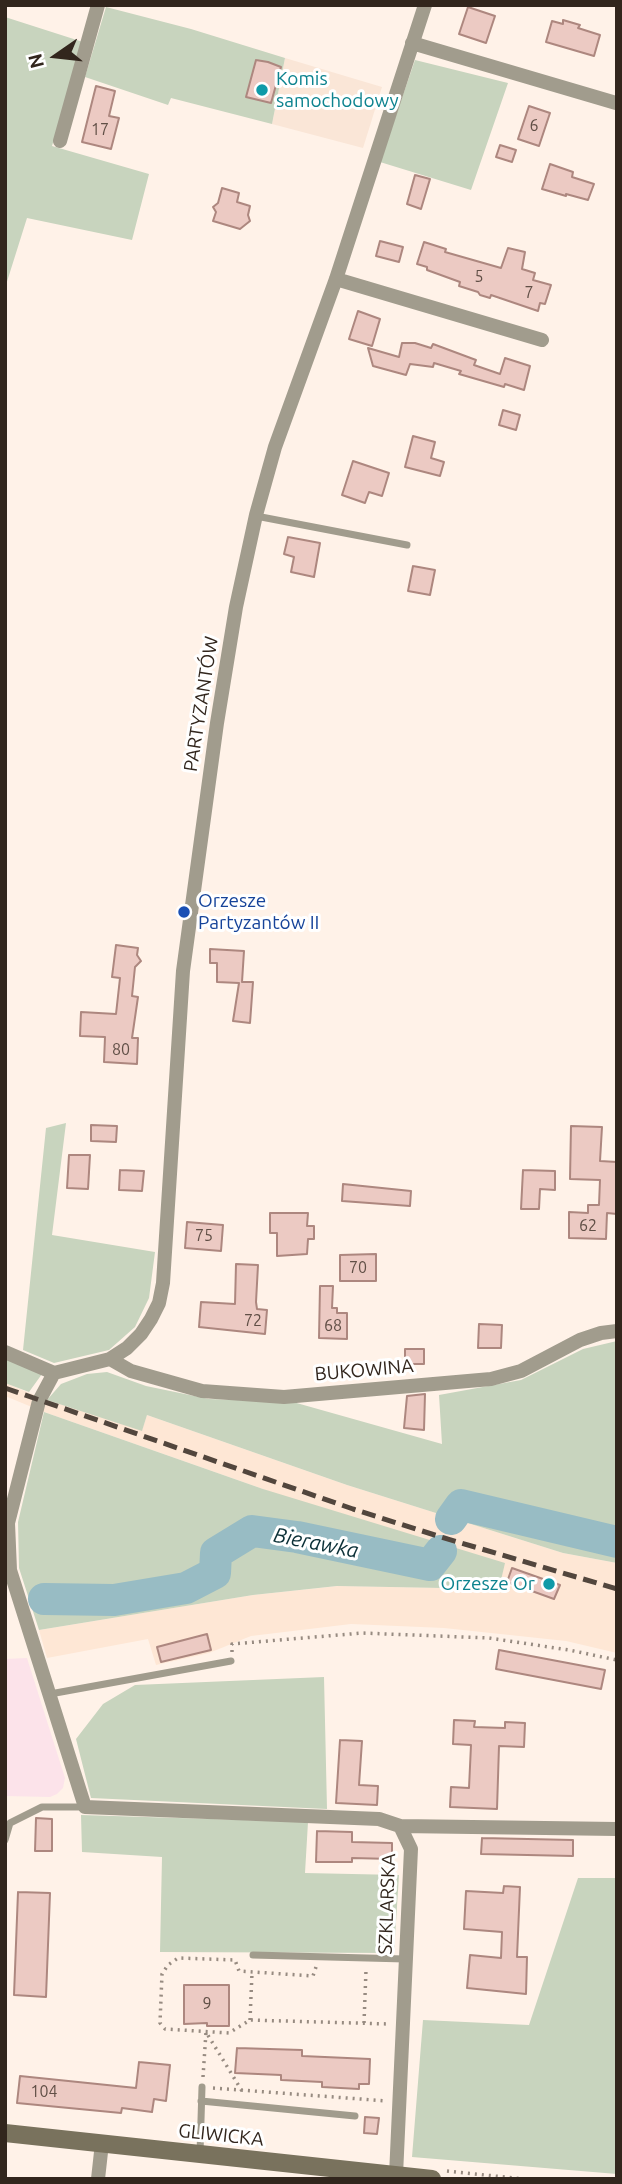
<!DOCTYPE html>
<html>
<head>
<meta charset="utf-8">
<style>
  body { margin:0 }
  #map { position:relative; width:622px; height:2184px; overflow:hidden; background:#fff2e8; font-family:Ubuntu,sans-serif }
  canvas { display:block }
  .frame { position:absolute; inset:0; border:7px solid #32261d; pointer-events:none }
  .north { position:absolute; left:21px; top:21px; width:70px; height:70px; -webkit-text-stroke:5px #fff; paint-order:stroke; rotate:256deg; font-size:19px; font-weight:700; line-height:28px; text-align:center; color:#32261d }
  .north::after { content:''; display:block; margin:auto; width:24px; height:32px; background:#32261d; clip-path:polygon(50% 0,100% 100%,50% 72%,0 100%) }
</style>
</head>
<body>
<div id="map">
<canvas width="622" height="2184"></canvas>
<div class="frame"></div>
<div class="north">N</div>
</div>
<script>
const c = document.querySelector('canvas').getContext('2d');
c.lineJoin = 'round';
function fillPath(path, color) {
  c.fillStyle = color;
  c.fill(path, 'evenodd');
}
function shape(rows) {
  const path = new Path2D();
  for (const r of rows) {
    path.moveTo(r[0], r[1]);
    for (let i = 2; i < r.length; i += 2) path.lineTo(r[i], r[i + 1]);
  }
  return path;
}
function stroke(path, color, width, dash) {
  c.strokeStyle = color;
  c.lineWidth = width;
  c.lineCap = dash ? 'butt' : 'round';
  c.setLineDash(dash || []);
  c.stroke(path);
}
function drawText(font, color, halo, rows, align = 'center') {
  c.font = font + ' Ubuntu,sans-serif';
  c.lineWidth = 6;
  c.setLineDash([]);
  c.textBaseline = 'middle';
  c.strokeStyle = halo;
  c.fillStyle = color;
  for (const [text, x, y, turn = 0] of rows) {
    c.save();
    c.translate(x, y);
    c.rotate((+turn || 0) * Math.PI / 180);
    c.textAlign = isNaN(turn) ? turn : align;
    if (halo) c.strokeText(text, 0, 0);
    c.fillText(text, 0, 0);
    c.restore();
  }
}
fillPath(shape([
  [285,58,382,87,363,148,272,124]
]), '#fae6d7');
fillPath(shape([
  [27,1658,65,1778,63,1788,57,1794,50,1797,5,1796,5,1659]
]), '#fce3ea');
fillPath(shape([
  [5,1383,47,1400,142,1430,147,1415,347,1485,563,1553,617,1563,617,1653,566,1641,444,1628,351,1624,251,1636,209,1653,156,1665,148,1639,47,1658,39,1630,253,1595,338,1586,442,1588,497,1593,263,1489,44,1412,5,1396]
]), '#fee7d5');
fillPath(shape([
  [106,7,191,29,285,58,272,124,171,98,168,105,85,77],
  [5,17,83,42,52,146,149,174,132,240,27,218,5,288],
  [415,60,508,83,471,190,380,162],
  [66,1123,52,1235,155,1252,149,1298,135,1327,109,1350,54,1363,23,1350,46,1128],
  [617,1341,617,1563,563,1553,347,1485,147,1415,142,1431,47,1400,61,1384,87,1374,107,1372,146,1386,209,1399,293,1402,442,1444,439,1395,521,1380,583,1349],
  [5,1359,42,1374,29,1392,5,1383],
  [44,1412,263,1489,505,1563,498,1593,442,1588,337,1586,253,1595,39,1630,19,1568,18,1522],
  [324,1677,327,1809,91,1798,76,1739,103,1704,135,1685],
  [81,1815,308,1822,305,1873,399,1875,394,1953,160,1952,162,1857,82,1852],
  [578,1878,617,1878,617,2174,412,2157,423,2020,529,2025]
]), '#c8d4be');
stroke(shape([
  [451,1519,461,1505,617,1542],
  [44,1599,114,1600,186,1588,215,1573,216,1553,252,1531,297,1537,430,1565,441,1551]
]), '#98bcc4', 32);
const building = shape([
  [468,7,495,16,486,43,459,34,468,7],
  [563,20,580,25,578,28,600,35,594,56,546,42,552,21,563,24,563,20],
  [256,60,268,62,281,67,271,103,246,97,256,60],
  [96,86,115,91,109,116,119,118,111,149,82,142,96,86],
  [529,106,550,113,539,146,518,139,529,106],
  [500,145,516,150,512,162,496,157,500,145],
  [550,164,573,172,572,177,594,184,588,200,566,194,566,196,542,189,550,164],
  [415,175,430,179,421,209,407,204,415,175],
  [222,188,239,193,237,202,250,206,248,215,250,221,240,229,213,221,216,212,213,207,218,203,222,188],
  [380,241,403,247,399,262,376,256,380,241],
  [424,242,446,249,445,252,501,268,508,248,525,252,522,269,535,273,533,280,551,285,545,304,540,303,538,311,491,295,490,298,480,295,478,292,459,286,460,282,427,270,427,267,417,264,424,242],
  [358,311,380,319,372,346,349,339,358,311],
  [402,343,415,343,431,348,433,344,476,360,474,365,500,374,505,358,530,366,524,390,505,384,504,387,459,374,461,371,434,363,433,367,410,364,406,375,373,366,368,348,399,357,402,343],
  [503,410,520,415,516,430,499,425,503,410],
  [413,436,435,442,431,458,444,462,440,476,405,467,413,436],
  [353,461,389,473,382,496,369,492,365,503,342,495,353,461],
  [288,537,320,543,314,577,291,572,294,557,284,554,288,537],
  [413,566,435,570,430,595,408,591,413,566],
  [116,945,138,948,137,955,141,961,135,967,132,996,138,997,132,1038,138,1038,137,1064,104,1062,105,1037,80,1036,81,1012,116,1014,120,978,112,977,116,945],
  [210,949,244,951,242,982,253,982,250,1023,233,1021,239,983,217,982,217,963,210,963,210,949],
  [91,1125,117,1126,116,1142,91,1141,91,1125],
  [571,1126,602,1127,600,1161,617,1162,617,1214,607,1213,606,1239,569,1238,569,1212,588,1213,588,1205,599,1205,600,1180,570,1179,571,1126],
  [69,1155,90,1155,88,1189,67,1188,69,1155],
  [120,1170,144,1171,142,1191,119,1190,120,1170],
  [523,1170,555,1171,555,1190,540,1189,539,1209,521,1209,523,1170],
  [343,1184,411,1191,410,1206,342,1201,343,1184],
  [270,1213,308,1213,307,1226,314,1226,314,1239,308,1239,307,1254,277,1256,277,1233,270,1233,270,1213],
  [187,1222,223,1225,221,1251,185,1248,187,1222],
  [376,1254,376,1281,340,1281,340,1255,376,1254],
  [236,1264,258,1265,256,1302,257,1309,267,1310,265,1334,199,1327,201,1302,235,1304,236,1264],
  [320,1286,333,1286,332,1308,337,1308,337,1313,347,1313,347,1339,319,1338,320,1286],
  [479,1324,502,1325,501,1348,478,1348,479,1324],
  [405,1349,424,1349,424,1364,405,1364,405,1349],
  [425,1394,424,1430,404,1428,407,1396,425,1394],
  [512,1568,560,1585,554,1599,507,1582,512,1568],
  [207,1634,211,1650,161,1662,157,1647,207,1634],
  [499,1650,605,1670,601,1689,496,1669,499,1650],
  [454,1720,475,1721,474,1727,505,1728,505,1722,525,1723,524,1747,499,1746,497,1809,450,1807,451,1787,469,1788,471,1745,453,1744,454,1720],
  [340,1740,362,1741,359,1785,378,1786,377,1805,336,1803,340,1740],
  [36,1818,52,1819,52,1851,35,1851,36,1818],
  [317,1831,352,1832,352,1842,392,1843,392,1859,352,1858,352,1862,316,1862,317,1831],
  [482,1838,573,1840,573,1856,481,1854,482,1838],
  [504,1886,520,1887,517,1957,527,1957,526,1994,467,1988,470,1955,501,1958,502,1932,464,1929,466,1891,503,1893,504,1886],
  [18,1892,50,1893,46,1997,14,1995,18,1892],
  [184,1985,229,1985,229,2026,207,2026,207,2023,184,2024,184,1985],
  [237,2048,302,2050,302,2056,370,2059,369,2084,359,2084,359,2089,322,2087,322,2082,281,2080,281,2075,235,2073,237,2048],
  [139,2062,170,2065,166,2101,154,2099,152,2112,122,2108,121,2113,17,2103,20,2076,136,2088,139,2062],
  [365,2117,379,2118,377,2134,364,2133,365,2117]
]);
fillPath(building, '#eccac3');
stroke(building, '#ad877f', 2);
stroke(shape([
  [232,1652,232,1644,362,1633,489,1638,569,1650,617,1660],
  [316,1967,313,1976,239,1971,235,1960,178,1958,168,1965,162,1974,160,2023,165,2029,229,2033,250,2020,389,2024],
  [250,2020,252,1973],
  [364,2023,366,1970],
  [203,2077,206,2032,242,2091],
  [213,2088,387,2101],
  [447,2171,523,2179]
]), '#978b81', 3.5, [2, 5]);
stroke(shape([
  [256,516,407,545],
  [50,1694,231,1661],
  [5,1840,10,1823,42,1807,84,1807],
  [253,1955,405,1959],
  [201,2101,355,2116],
  [200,2153,202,2087]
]), '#a19c8d', 7);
stroke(shape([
  [412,43,616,103],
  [60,141,98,5],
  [336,279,542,340],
  [5,1352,54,1373],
  [110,1359,131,1371,202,1391,284,1397,491,1379,521,1371,580,1340,601,1333,617,1331],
  [54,1373,110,1359,127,1348,141,1334,151,1319,159,1303,163,1283,183,971,217,723,236,607,256,515,275,447,336,279,425,5],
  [54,1373,39,1401,8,1523,10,1570,85,1807,379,1819,400,1826,411,1849,396,2175],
  [400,1826,617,1829],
  [98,2179,102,2143]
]), '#a19c8d', 14);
stroke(shape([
  [5,2133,432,2179]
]), '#79725d', 18);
stroke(shape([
  [5,1388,353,1509,441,1537,617,1589]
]), '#52463d', 5, [14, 7]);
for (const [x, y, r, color] of [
  [262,90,7,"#0f9aa8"],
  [184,912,7,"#1a4fb4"],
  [549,1584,7,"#0f9aa8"]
]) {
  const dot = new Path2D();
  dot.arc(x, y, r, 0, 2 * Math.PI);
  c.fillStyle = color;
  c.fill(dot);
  stroke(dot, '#fff', 2.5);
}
drawText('16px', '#604f46', null, [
  ["6",534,126],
  ["17",100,130],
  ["5",479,277],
  ["7",529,293],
  ["80",121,1050],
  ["62",588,1226],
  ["75",204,1236],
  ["70",358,1268],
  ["72",253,1321],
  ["68",333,1326],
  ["9",207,2004],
  ["104",44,2092]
]);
drawText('19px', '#0d838f', '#fff', [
  ["Komis",276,79],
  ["samochodowy",276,101],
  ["Orzesze Or",535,1584,"right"]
], 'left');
drawText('19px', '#32261d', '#fff', [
  ["PARTYZANTÓW",201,704,-81],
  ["BUKOWINA",364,1370,-5],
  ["SZKLARSKA",387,1904,-88],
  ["GLIWICKA",221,2135,6]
]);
drawText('19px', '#164399', '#fff', [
  ["Orzesze",198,901],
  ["Partyzantów II",198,923]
], 'left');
drawText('italic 21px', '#0b3037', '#fff', [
  ["Bierawka",316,1543,11]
]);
</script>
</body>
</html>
